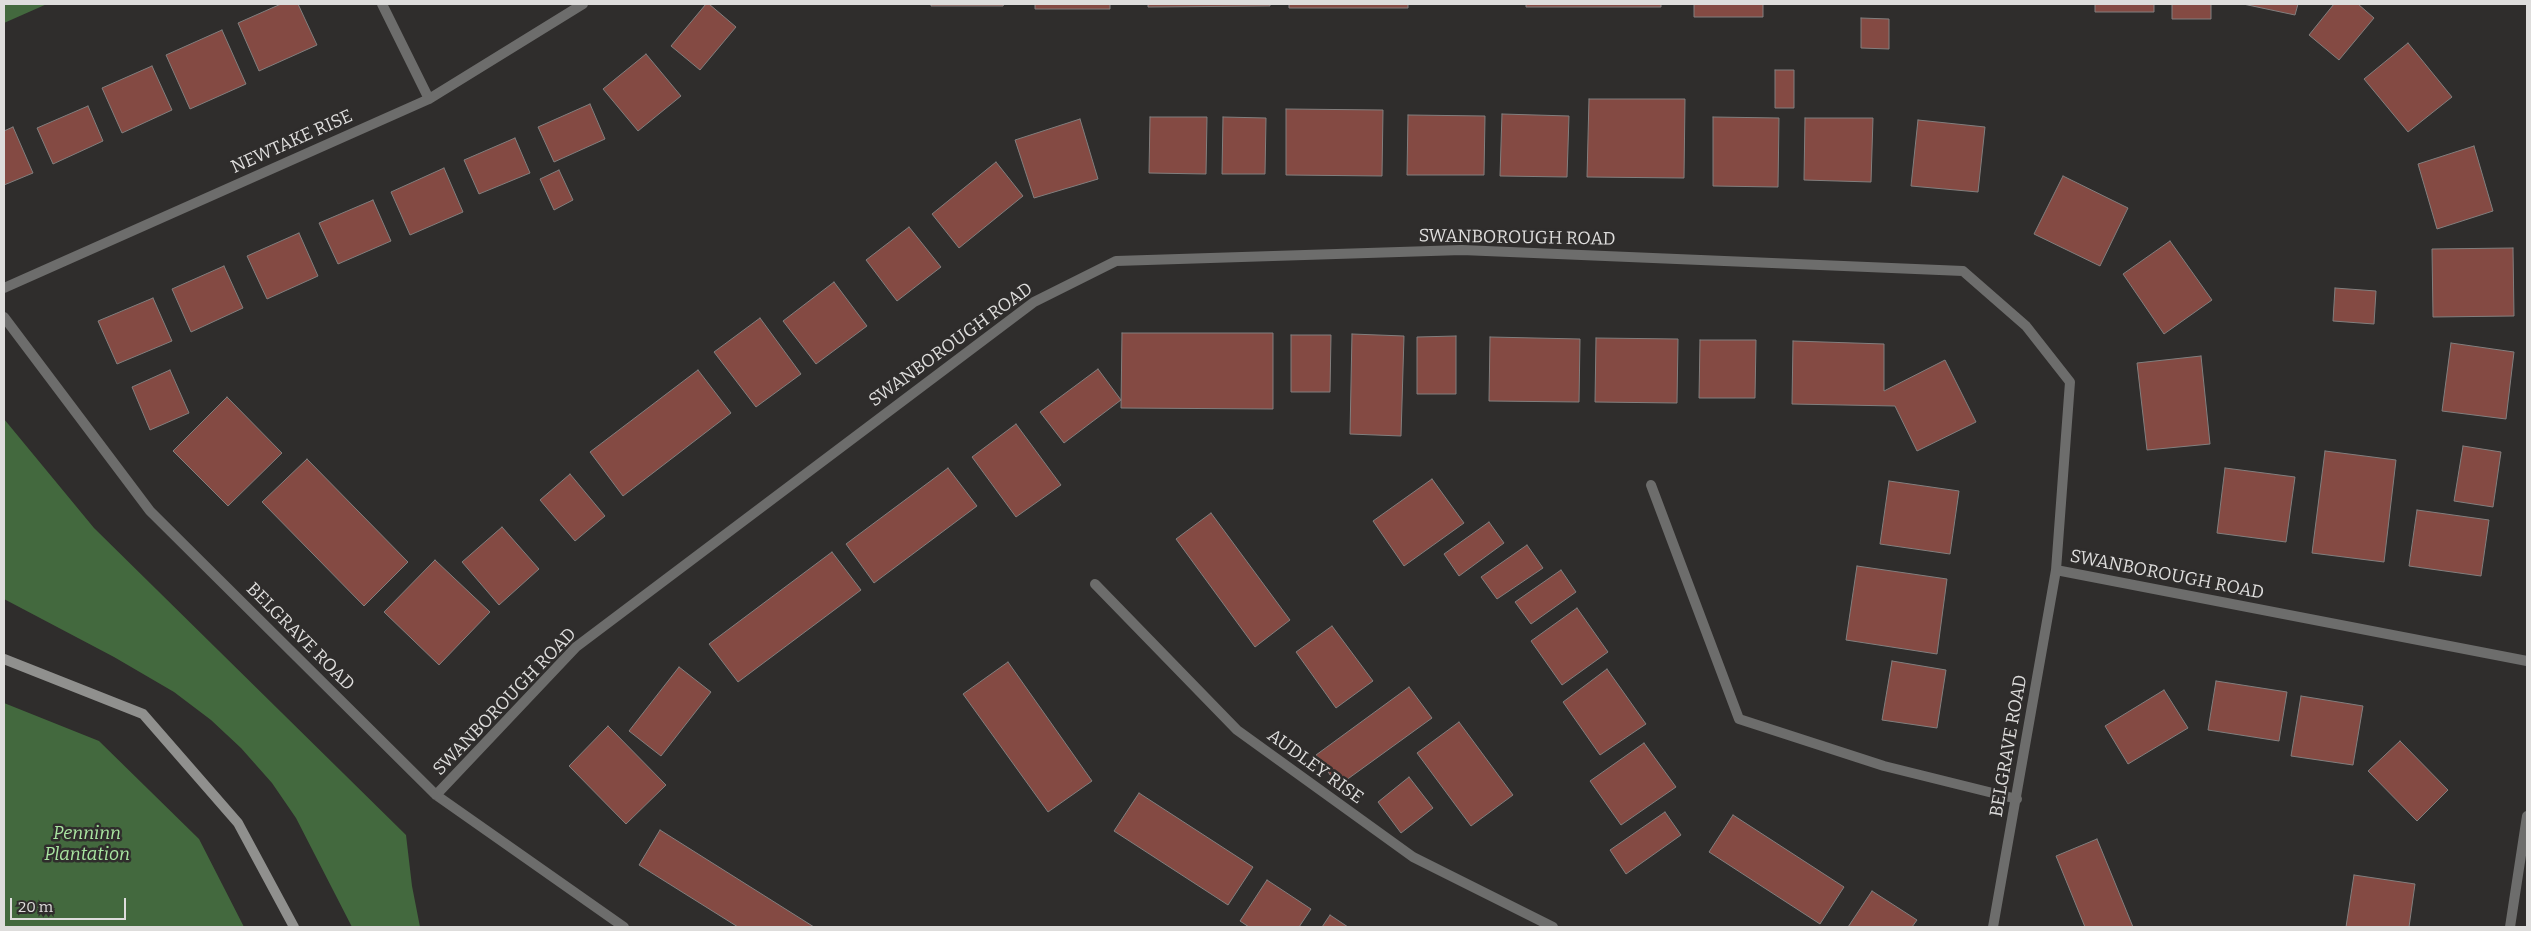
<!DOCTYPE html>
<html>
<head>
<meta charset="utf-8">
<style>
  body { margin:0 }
  #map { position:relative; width:2531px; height:931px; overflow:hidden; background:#2f2d2c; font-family:Bitter,serif }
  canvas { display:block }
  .frame { position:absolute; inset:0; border:5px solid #dedddc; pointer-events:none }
  .scale { position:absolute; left:10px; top:898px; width:116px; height:22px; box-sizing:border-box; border:2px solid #dedddc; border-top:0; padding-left:6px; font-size:15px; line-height:18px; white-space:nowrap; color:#dedddc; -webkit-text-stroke:4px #2f2d2c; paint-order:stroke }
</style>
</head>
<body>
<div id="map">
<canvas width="2531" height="931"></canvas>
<div class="frame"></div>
<div class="scale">20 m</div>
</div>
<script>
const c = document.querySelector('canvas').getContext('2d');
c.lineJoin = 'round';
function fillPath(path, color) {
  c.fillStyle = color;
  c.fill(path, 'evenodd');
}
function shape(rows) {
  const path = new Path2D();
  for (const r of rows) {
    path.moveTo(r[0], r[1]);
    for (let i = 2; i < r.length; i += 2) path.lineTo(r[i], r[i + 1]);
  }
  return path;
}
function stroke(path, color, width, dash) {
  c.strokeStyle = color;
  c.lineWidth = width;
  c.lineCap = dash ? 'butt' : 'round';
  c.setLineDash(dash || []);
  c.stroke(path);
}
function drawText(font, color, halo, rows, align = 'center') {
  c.font = font + ' Bitter,serif';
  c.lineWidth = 5;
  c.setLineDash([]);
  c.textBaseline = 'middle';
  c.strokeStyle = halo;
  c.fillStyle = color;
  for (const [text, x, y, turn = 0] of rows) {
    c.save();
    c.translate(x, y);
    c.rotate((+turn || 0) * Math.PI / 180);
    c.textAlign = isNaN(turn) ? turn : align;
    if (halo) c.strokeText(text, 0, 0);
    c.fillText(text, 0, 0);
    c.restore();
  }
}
fillPath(shape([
  [4,4,47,4,4,23],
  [4,419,94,528,406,835,412,886,420,927,352,927,296,818,272,783,241,748,211,720,174,692,114,657,4,599],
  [4,703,99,741,199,839,244,927,4,927]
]), '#43693e');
const building = shape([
  [281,4,298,4,317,45,259,71,238,23,281,4],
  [706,4,709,4,736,27,700,70,671,46,706,4],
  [931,4,1004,4,1003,6,931,6,931,4],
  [1035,4,1110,4,1110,9,1035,9,1035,4],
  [1148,4,1270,4,1270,6,1148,7,1148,4],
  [1289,4,1408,4,1408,8,1289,8,1289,4],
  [1526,4,1661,4,1661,7,1526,7,1526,4],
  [1694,4,1763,4,1763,17,1694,17,1694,4],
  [2095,4,2154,4,2154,12,2095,12,2095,4],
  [2172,4,2211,4,2211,19,2172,19,2172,4],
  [2243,4,2298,4,2295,15,2243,4],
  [2334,4,2358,4,2374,18,2339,60,2309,35,2334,4],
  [1861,18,1889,19,1889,49,1861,48,1861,18],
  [222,30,246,84,190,109,166,55,222,30],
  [2408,43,2452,97,2408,132,2364,79,2408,43],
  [646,54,681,96,638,131,603,89,646,54],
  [152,66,172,110,122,133,102,88,152,66],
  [1775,70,1794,70,1794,108,1775,108,1775,70],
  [1589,99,1685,99,1684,178,1587,177,1589,99],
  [590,104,605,139,554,162,538,127,590,104],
  [88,106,103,141,53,164,37,128,88,106],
  [1286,109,1383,110,1382,176,1286,175,1286,109],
  [1502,114,1569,116,1567,177,1500,176,1502,114],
  [1408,115,1485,116,1484,175,1407,175,1408,115],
  [1150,117,1207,117,1206,174,1149,173,1150,117],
  [1223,117,1266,118,1265,174,1222,174,1223,117],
  [1713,117,1779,118,1778,187,1713,186,1713,117],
  [1805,118,1873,118,1871,182,1804,180,1805,118],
  [1080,119,1098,179,1034,198,1015,140,1080,119],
  [1918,120,1985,127,1978,192,1911,186,1918,120],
  [13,127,33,173,4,185,4,131,13,127],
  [515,138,530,173,479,194,464,160,515,138],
  [2474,146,2493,211,2437,229,2418,164,2474,146],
  [996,162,1023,196,959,248,932,214,996,162],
  [444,168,463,212,410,235,391,192,444,168],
  [559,170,573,200,554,210,540,179,559,170],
  [2063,176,2128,208,2100,266,2034,234,2063,176],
  [373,200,391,241,338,264,319,223,373,200],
  [909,227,941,267,897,301,866,260,909,227],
  [299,233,318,276,267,299,247,256,299,233],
  [2170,241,2212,300,2164,334,2123,274,2170,241],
  [2513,248,2514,316,2433,317,2432,249,2513,248],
  [224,266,243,308,191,332,172,289,224,266],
  [834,282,867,326,816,364,783,321,834,282],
  [2335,288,2376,291,2374,324,2333,321,2335,288],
  [153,298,172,341,117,364,98,321,153,298],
  [760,318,801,374,756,407,714,352,760,318],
  [1122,333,1273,333,1273,409,1121,408,1122,333],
  [1352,334,1404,336,1401,436,1350,434,1352,334],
  [1291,335,1331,335,1330,392,1291,392,1291,335],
  [1456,336,1456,394,1417,394,1417,337,1456,336],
  [1490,337,1580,339,1579,402,1489,401,1490,337],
  [1596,338,1678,339,1677,403,1595,402,1596,338],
  [1700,340,1756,340,1755,398,1699,398,1700,340],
  [1793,341,1884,344,1884,391,1945,360,1976,422,1917,451,1895,406,1792,404,1793,341],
  [2451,343,2514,352,2506,419,2442,411,2451,343],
  [2201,356,2210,444,2147,450,2137,363,2201,356],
  [1098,369,1121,400,1064,443,1040,412,1098,369],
  [170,370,189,413,150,430,132,387,170,370],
  [698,370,731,413,623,496,590,452,698,370],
  [227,397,282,453,228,506,173,451,227,397],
  [1016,424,1061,485,1016,517,972,457,1016,424],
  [2463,446,2501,452,2493,507,2454,501,2463,446],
  [2325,451,2396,460,2384,562,2312,553,2325,451],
  [307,459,408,562,364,606,262,502,307,459],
  [948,468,977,506,874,583,846,544,948,468],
  [2225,468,2295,477,2286,542,2217,533,2225,468],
  [570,474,605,516,575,541,540,500,570,474],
  [1432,479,1464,523,1404,566,1373,521,1432,479],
  [1889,481,1959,491,1950,554,1880,544,1889,481],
  [2417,510,2489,520,2481,576,2409,566,2417,510],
  [1211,513,1290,620,1255,647,1176,539,1211,513],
  [1489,522,1504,543,1459,576,1444,554,1489,522],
  [502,527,539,569,499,605,462,562,502,527],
  [1527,545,1543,568,1497,599,1481,577,1527,545],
  [832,552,861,590,738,682,709,644,832,552],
  [435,560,490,612,439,665,384,612,435,560],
  [1857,566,1947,579,1937,654,1846,640,1857,566],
  [1561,570,1576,592,1531,624,1515,602,1561,570],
  [1577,608,1608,652,1562,685,1531,641,1577,608],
  [1332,626,1373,681,1336,708,1296,652,1332,626],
  [1892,661,1946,670,1937,728,1882,720,1892,661],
  [1008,662,1092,781,1048,812,963,694,1008,662],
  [679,667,711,692,661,756,629,731,679,667],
  [1607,669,1646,724,1600,755,1563,702,1607,669],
  [2216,681,2287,692,2279,741,2208,730,2216,681],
  [1409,687,1432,718,1338,786,1316,755,1409,687],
  [2164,690,2188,728,2128,764,2105,726,2164,690],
  [2301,696,2363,706,2353,765,2291,756,2301,696],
  [1459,722,1513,795,1471,826,1417,753,1459,722],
  [608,726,666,785,626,824,569,766,608,726],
  [2400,741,2448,790,2417,821,2368,771,2400,741],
  [1644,743,1676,787,1621,825,1590,781,1644,743],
  [1409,777,1433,808,1401,833,1378,802,1409,777],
  [1139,793,1253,867,1228,905,1114,831,1139,793],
  [1665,812,1681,835,1626,874,1610,850,1665,812],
  [1733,815,1844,887,1820,924,1709,852,1733,815],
  [660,830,814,927,738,927,639,865,660,830],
  [2097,839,2133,927,2085,927,2056,856,2097,839],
  [2354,875,2415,884,2409,927,2346,927,2354,875],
  [1267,880,1311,909,1299,927,1249,927,1240,921,1267,880],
  [1872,891,1917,920,1912,927,1848,927,1872,891],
  [1330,915,1348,927,1322,927,1330,915]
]);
fillPath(building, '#844a43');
stroke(building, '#827f7e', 1);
stroke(shape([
  [1651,485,1739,719,1884,766,2017,799]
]), '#6d6d6c', 10);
stroke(shape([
  [382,4,429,99],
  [4,288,429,99,583,4],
  [4,317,150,511,436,795,624,927],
  [1095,584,1237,730,1413,857,1553,927],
  [436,795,576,647,1034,302,1116,261,1462,250,1963,271,2026,326,2070,382,2056,570,2527,661],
  [1993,927,2056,570],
  [2510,927,2527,816]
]), '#6d6d6c', 10);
stroke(shape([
  [4,659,143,714,238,823,294,927]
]), '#90908e', 10);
drawText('18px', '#dedddc', '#2f2d2c', [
  ["NEWTAKE RISE",292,142,-24],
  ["SWANBOROUGH ROAD",1517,238,1],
  ["SWANBOROUGH ROAD",951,345,-36],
  ["SWANBOROUGH ROAD",2167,575,11],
  ["BELGRAVE ROAD",300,637,45],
  ["SWANBOROUGH ROAD",505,702,-46],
  ["BELGRAVE ROAD",2009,746,-80],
  ["AUDLEY RISE",1315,767,36]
]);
drawText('italic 18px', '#aae6a2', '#2f2d2c', [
  ["Penninn",87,834],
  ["Plantation",87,855]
]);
</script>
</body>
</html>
